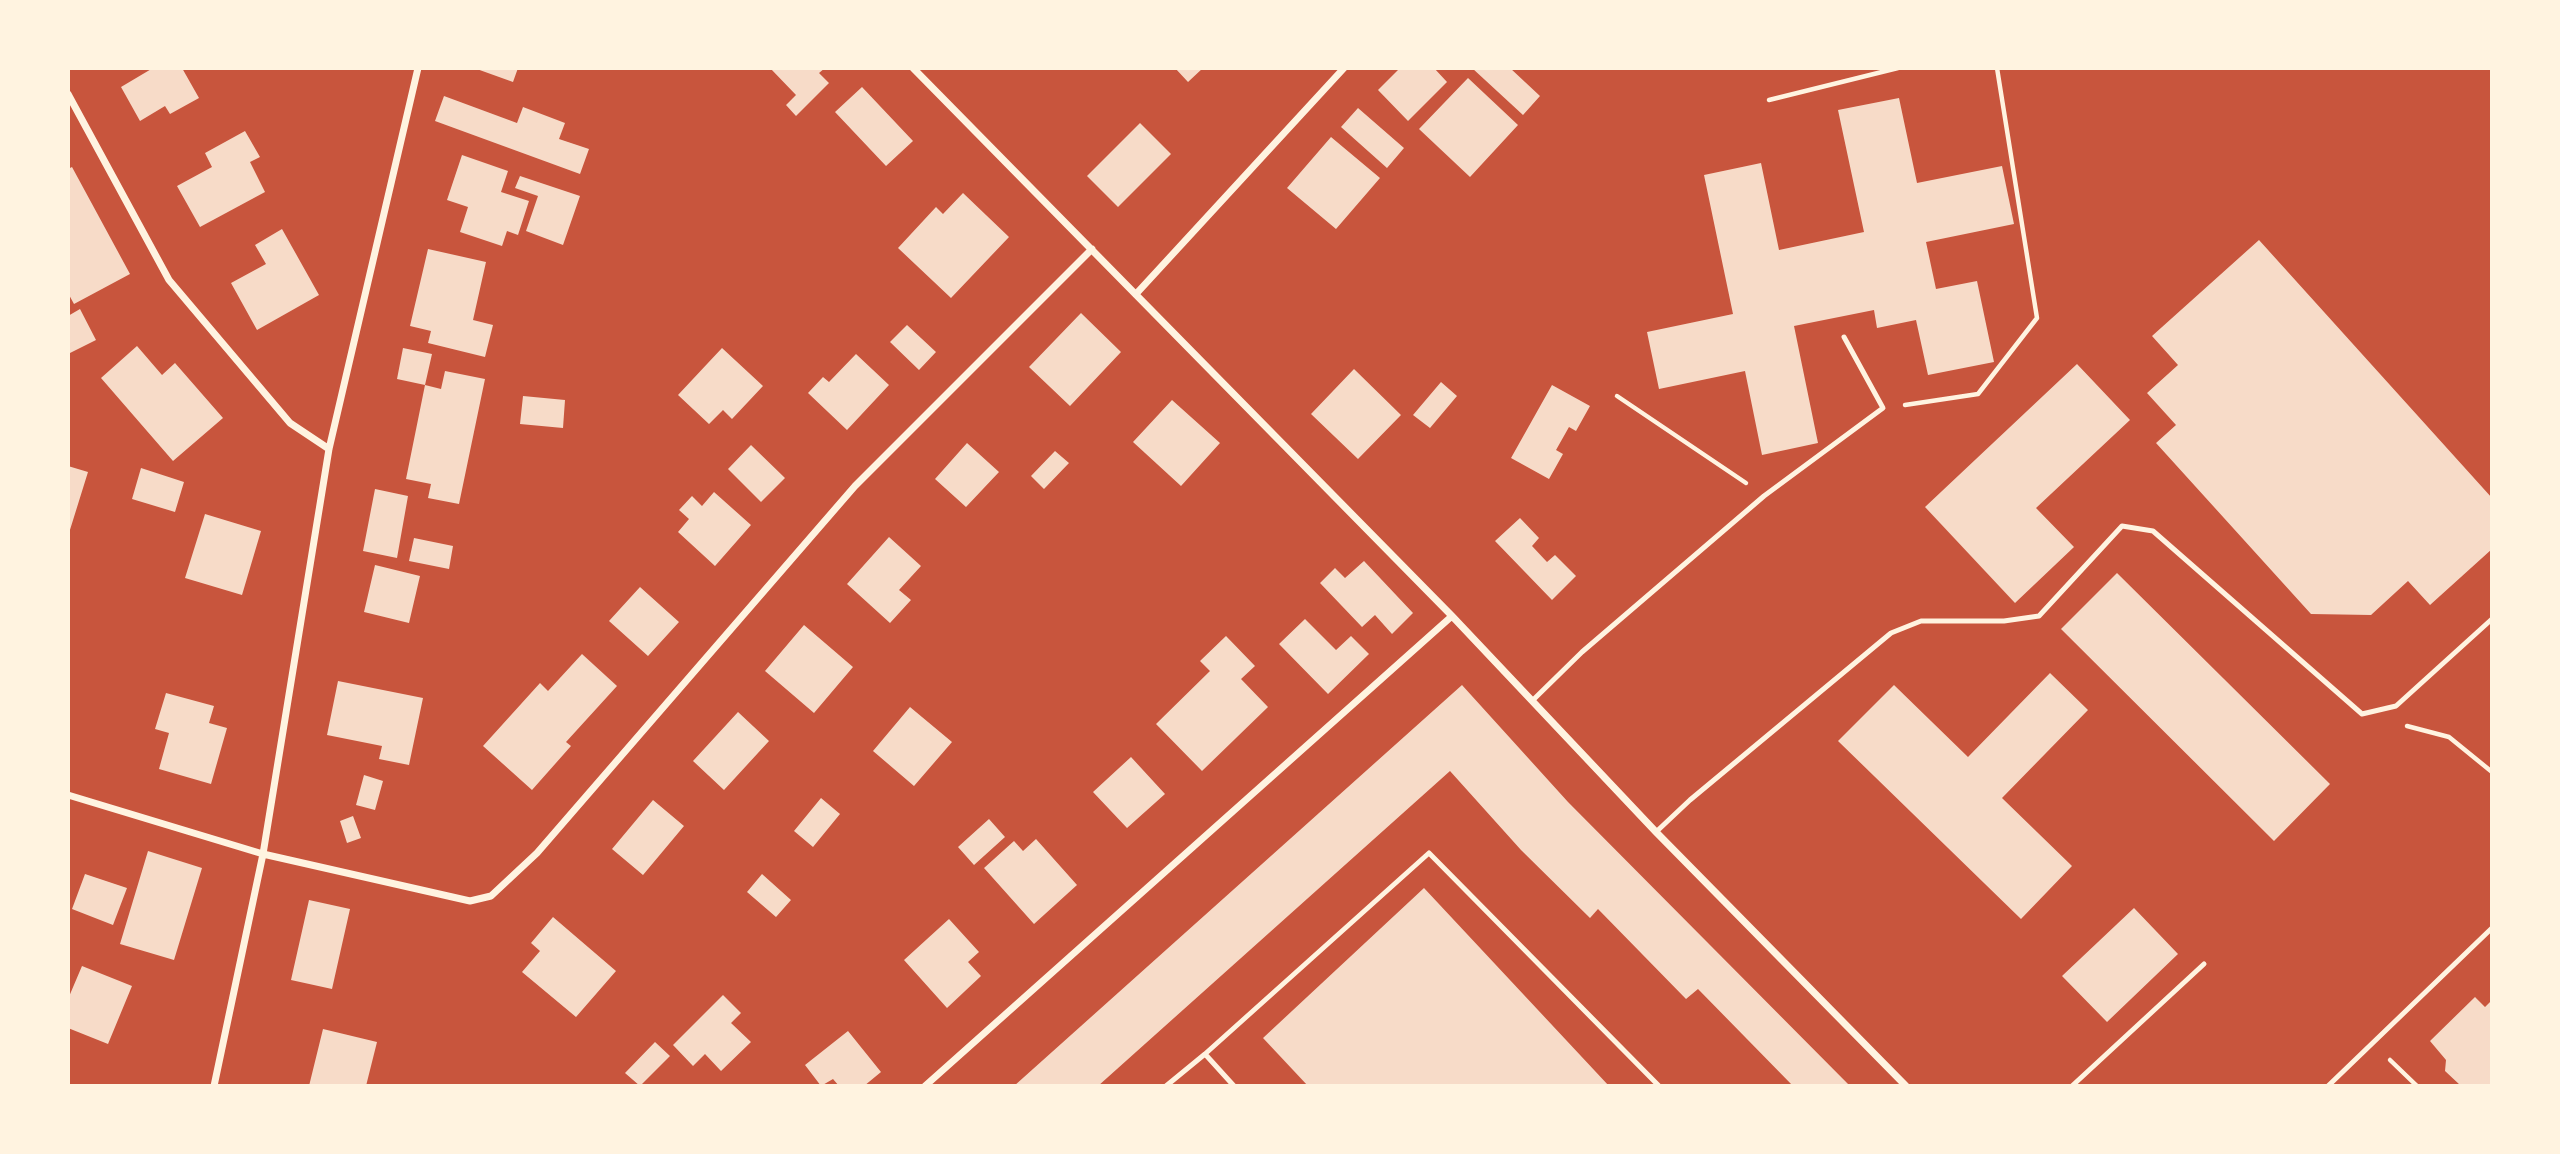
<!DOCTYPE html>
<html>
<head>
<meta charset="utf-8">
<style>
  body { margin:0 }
  #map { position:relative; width:2560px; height:1154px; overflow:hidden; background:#c8553d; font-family:"PT Sans",sans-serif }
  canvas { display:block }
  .frame { position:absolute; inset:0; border:70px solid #fff3e0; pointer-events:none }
</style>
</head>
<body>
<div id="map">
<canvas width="2560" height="1154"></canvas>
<div class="frame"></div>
</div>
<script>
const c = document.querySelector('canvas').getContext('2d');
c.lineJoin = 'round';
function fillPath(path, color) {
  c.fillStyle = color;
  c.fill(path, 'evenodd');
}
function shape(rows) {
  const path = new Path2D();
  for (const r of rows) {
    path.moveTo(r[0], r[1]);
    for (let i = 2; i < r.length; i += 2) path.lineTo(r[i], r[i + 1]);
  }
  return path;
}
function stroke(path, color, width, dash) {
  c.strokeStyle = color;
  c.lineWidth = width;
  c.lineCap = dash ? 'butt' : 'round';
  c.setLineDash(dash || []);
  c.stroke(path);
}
fillPath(shape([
  [153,68,182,68,199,98,170,114,165,106,140,121,121,87],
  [474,68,518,68,513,82],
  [770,68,825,68,819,73,829,83,796,116,786,105,796,95],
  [1175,68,1203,68,1188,82],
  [1400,68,1434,68,1447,82,1408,121,1378,90],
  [1472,68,1510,68,1540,96,1523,115],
  [1468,78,1518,125,1470,177,1419,129],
  [862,87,913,141,886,166,835,112],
  [444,96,517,123,523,107,565,123,559,139,589,149,580,174,435,121],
  [1899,98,1917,183,2002,166,2014,224,1926,242,1936,289,1977,281,1994,362,1928,375,1916,320,1877,328,1874,310,1794,326,1818,443,1762,455,1745,371,1659,389,1647,332,1733,314,1704,175,1761,163,1779,250,1864,232,1838,110],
  [1358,108,1404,148,1387,168,1341,127],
  [1140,123,1171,154,1118,207,1087,176],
  [245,131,260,157,250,162,265,192,200,227,177,186,212,167,205,153],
  [1331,137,1380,178,1336,229,1287,188],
  [462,155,508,171,501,192,529,201,518,235,507,231,502,246,460,232,468,207,447,200],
  [72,167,130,274,74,304,68,293,68,169],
  [520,176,580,196,563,245,526,231,538,196,515,188],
  [963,193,1009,237,951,298,898,248,936,207,943,214],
  [282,229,319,295,257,330,231,283,266,264,255,245],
  [2259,240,2492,498,2492,549,2430,605,2408,581,2371,615,2311,614,2156,443,2176,425,2147,393,2178,365,2152,336],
  [428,249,486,262,473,320,493,325,485,357,428,343,431,331,410,326],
  [80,309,96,340,68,354,68,316],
  [1081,313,1121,352,1070,406,1029,367],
  [907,325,936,352,919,370,890,342],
  [137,346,162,375,175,363,223,418,173,461,101,378],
  [403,348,432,354,425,385,397,379],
  [722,348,763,386,732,419,723,410,709,424,678,395],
  [856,354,889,385,847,430,808,393,823,377,829,382],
  [2077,364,2130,420,2036,508,2074,547,2015,603,1925,507],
  [1354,369,1401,415,1358,459,1311,414],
  [445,371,485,379,459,504,428,498,431,484,406,479,425,385,441,389],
  [1441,382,1457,396,1430,428,1413,415],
  [1552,385,1590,406,1576,431,1569,427,1556,450,1563,454,1549,479,1511,458],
  [523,396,565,400,563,428,520,424],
  [1172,400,1220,443,1181,486,1133,442],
  [967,443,999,472,966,507,935,479],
  [751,445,785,478,761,502,728,469],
  [1055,451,1069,463,1044,489,1031,476],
  [68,466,88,472,69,533,68,533],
  [141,468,184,482,175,512,132,499],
  [375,489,408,496,397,558,363,551],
  [714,492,751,525,715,566,678,532,689,519,679,510,692,496,702,506],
  [205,514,261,531,242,595,185,578],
  [1520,518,1539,538,1532,546,1547,562,1555,555,1576,576,1552,600,1495,541],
  [889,537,921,566,899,590,911,600,890,623,847,584],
  [414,538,453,546,449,569,409,561],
  [1364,561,1413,613,1392,634,1375,615,1362,627,1320,583,1335,568,1345,578],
  [375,565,420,576,409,623,364,612],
  [2117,573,2330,784,2274,841,2061,629],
  [640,587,679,622,648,656,609,621],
  [1305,619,1336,650,1351,636,1369,654,1328,694,1279,644],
  [804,625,853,667,814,713,765,671],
  [1226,636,1255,666,1241,679,1268,707,1202,771,1156,724,1210,671,1200,661],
  [582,654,617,686,566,742,571,746,532,790,483,746,540,683,548,691],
  [2050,673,2088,710,2002,798,2072,866,2021,919,1838,741,1894,685,1968,757],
  [338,681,423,698,409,765,379,759,382,746,327,735],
  [1462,685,1568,802,1850,1086,1793,1086,1698,989,1686,999,1598,909,1590,918,1521,850,1450,771,1098,1086,1014,1086],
  [166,693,214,706,209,723,227,728,211,784,159,769,169,733,155,729],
  [910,707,952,742,914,786,873,751],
  [738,712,769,741,724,790,693,761],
  [1131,757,1165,794,1127,828,1093,792],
  [364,775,383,781,375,810,356,805],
  [821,798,840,814,813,847,794,831],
  [653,800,684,826,643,875,612,849],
  [353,816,361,838,347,843,340,821],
  [989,819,1005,837,974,865,958,847],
  [1036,839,1077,885,1034,924,984,868,1014,841,1023,851],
  [148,851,202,868,174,960,120,944],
  [85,874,127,888,113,925,72,909],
  [762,874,791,900,776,917,747,892],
  [1424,888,1609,1086,1308,1086,1263,1038],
  [309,900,350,909,332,989,291,980],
  [2134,908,2178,954,2107,1022,2062,976],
  [553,917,616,971,576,1017,522,972,540,951,531,943],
  [949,919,979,952,968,962,981,976,947,1008,904,960],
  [82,966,132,986,108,1044,68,1028,68,999],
  [723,995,741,1013,731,1023,751,1042,721,1071,705,1054,693,1066,673,1045],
  [2475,997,2485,1007,2492,1000,2492,1086,2460,1085,2445,1071,2446,1060,2430,1041],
  [323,1029,377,1042,366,1086,309,1086],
  [848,1031,881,1072,864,1086,839,1086,833,1079,821,1086,805,1065],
  [655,1042,670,1056,640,1086,625,1073]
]), '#f7dbc8');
stroke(shape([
  [1769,100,1898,68],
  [1617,396,1746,483],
  [1905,405,1978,394,2037,318,1997,68],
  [2407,726,2449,737,2492,772],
  [2390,1060,2417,1086]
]), '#fff3e0', 4.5);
stroke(shape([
  [1532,701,1582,652,1764,496,1883,408,1844,337],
  [1656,832,1690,800,1891,633,1921,621,2004,621,2039,616,2122,526,2153,531,2362,714,2396,706,2492,619],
  [1205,1054,1234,1086],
  [1166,1086,1205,1054,1429,853,1659,1086],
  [2072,1086,2204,964],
  [2328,1086,2492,928]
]), '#fff3e0', 5);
stroke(shape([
  [913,68,1452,616,1656,832,1906,1086],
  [68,94,169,280,290,423,329,449],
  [1136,294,1344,68],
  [68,795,263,854,470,901,491,896,537,853,855,486,1092,249],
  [214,1086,263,854,329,449,418,68],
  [925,1086,1452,616]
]), '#fff3e0', 7);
</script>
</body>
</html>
